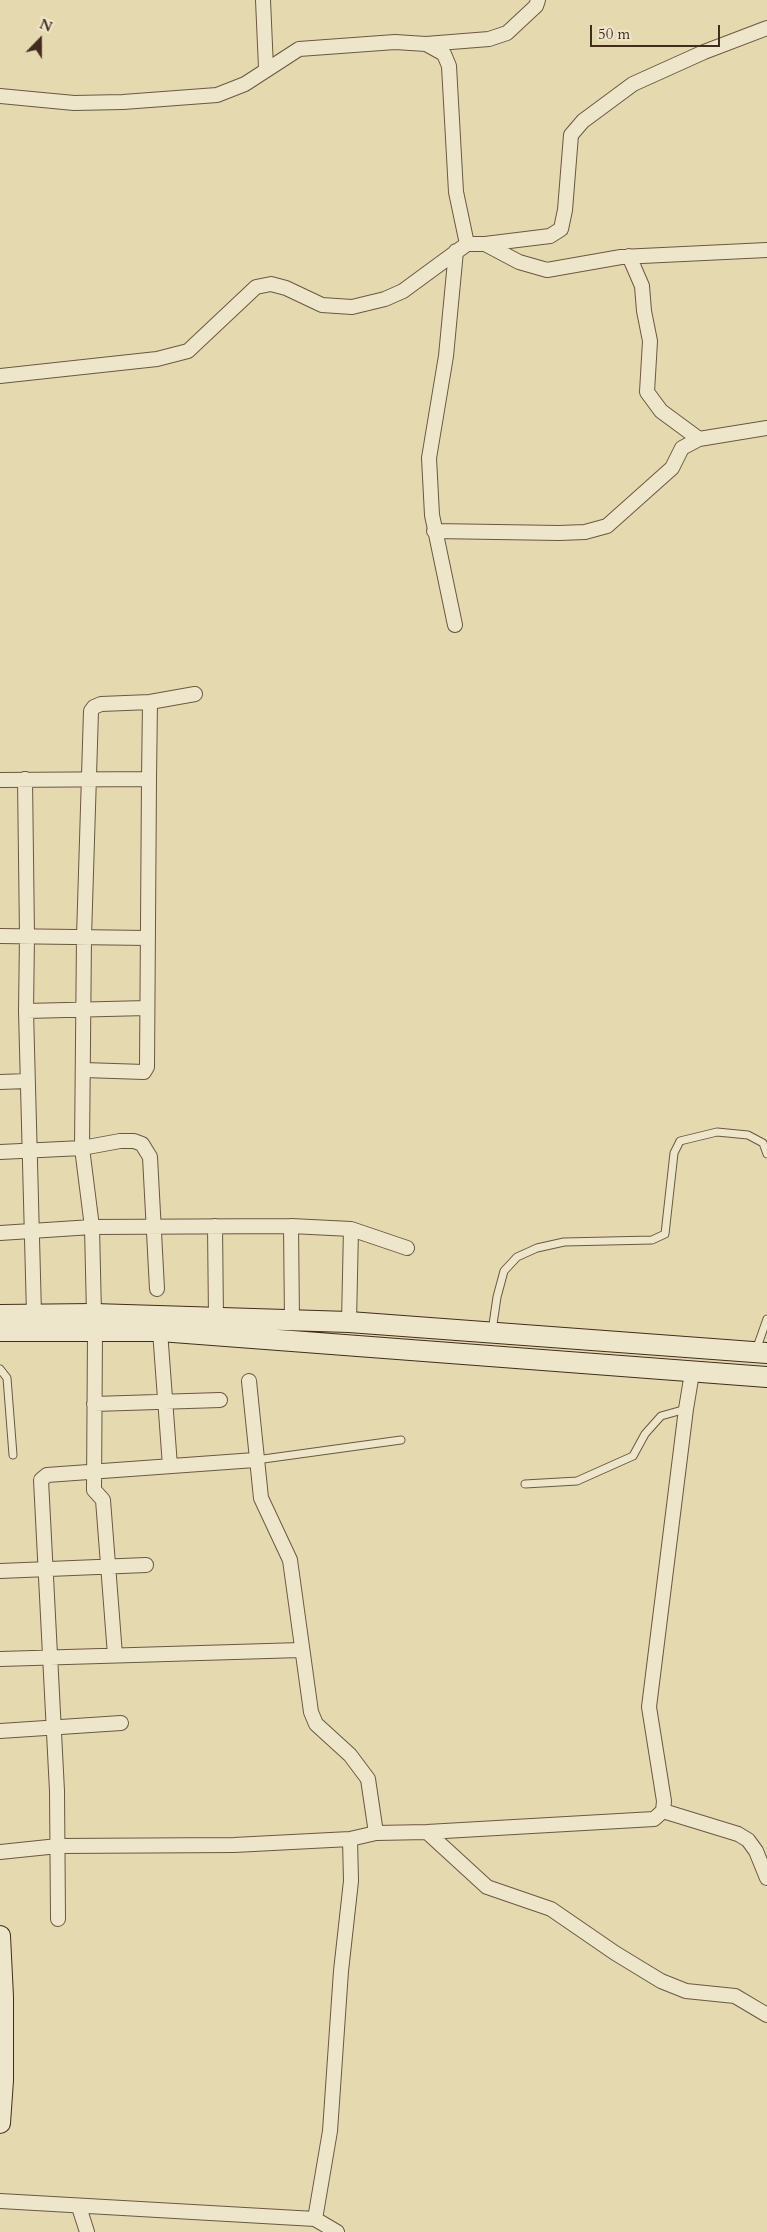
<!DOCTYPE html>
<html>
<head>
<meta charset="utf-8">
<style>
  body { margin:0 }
  #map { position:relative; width:767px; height:2232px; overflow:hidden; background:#e5d9af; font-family:Cardo,serif }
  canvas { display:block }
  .north { position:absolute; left:15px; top:15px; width:50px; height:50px; -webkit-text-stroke:4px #eee6cb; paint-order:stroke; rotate:22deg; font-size:14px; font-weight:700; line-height:20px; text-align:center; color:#432c1e }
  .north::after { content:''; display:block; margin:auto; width:18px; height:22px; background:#432c1e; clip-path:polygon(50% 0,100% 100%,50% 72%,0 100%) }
  .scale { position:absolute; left:590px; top:25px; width:130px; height:22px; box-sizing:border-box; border:2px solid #432c1e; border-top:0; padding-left:6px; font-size:15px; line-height:18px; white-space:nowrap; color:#432c1e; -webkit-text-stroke:4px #eee6cb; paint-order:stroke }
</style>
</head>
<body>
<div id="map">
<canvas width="767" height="2232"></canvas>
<div class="north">N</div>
<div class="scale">50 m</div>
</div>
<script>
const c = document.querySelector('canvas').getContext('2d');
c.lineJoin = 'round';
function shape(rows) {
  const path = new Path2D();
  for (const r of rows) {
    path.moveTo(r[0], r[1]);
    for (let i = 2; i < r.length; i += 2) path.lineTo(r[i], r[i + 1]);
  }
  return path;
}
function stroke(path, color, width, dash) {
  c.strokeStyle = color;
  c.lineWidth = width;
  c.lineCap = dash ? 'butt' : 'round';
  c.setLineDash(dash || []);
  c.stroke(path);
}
const lane = shape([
  [492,1331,497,1297,504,1271,517,1257,537,1248,564,1242,652,1240,665,1234,674,1153,680,1141,717,1132,748,1135,763,1143,767,1154],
  [756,1350,767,1319],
  [0,1369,7,1378,13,1455],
  [256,1460,401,1440],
  [525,1484,577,1481,633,1456,645,1434,661,1416,686,1409]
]);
const street = shape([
  [263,0,266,68],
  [426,44,489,39,507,33,536,6,538,0],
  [0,96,74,103,123,102,217,95,245,84,299,49,395,42,426,44,444,54,449,66,456,192,467,244],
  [485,244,550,236,561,229,565,210,571,135,583,121,633,84,704,52,767,28],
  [629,256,642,286,644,311,650,341,647,392,661,411,699,439],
  [0,376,157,359,188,351,256,287,271,284,286,288,322,305,352,307,385,299,403,291,467,244,485,244,519,262,547,270,621,257,767,250],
  [434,531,559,533,585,532,607,526,672,468,682,448,699,439,767,428],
  [455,625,432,515,429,458,446,356,456,251],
  [25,779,27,936,26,1011,34,1314],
  [149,779,150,702],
  [0,780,149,779,147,1067,144,1072,84,1070],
  [0,936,148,938],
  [26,1011,147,1008],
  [0,1082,27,1081],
  [0,1152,82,1148,120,1141,134,1141,142,1144,150,1157,157,1289],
  [215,1226,216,1318],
  [291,1226,292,1320],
  [0,1233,92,1227,291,1226,351,1229,407,1248],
  [94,1314,92,1227,82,1148,84,937,91,711,94,707,101,704,150,702,195,694],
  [349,1322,351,1229],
  [95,1331,94,1490,103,1500,115,1655],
  [160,1331,170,1466],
  [249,1381,261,1498,290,1560,311,1712,316,1724,350,1755,368,1779,376,1833],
  [94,1404,220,1400],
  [0,1571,146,1565],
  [0,1659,301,1650],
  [0,1731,121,1723],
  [663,1811,738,1834,748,1840,756,1851,767,1878],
  [427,1832,487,1887,551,1909,615,1953,661,1981,686,1991,735,1996,767,2015],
  [0,1852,58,1846,234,1845,350,1839,376,1833,427,1832,654,1819,663,1811,664,1801,649,1707,686,1409,692,1373],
  [58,1919,57,1791,41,1480,47,1475,255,1460],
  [0,2201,315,2219,337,2232],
  [79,2207,87,2232],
  [315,2219,330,2131,341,1971,351,1881,350,1839]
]);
const secondary = shape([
  [0,1315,94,1314,349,1322,767,1353],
  [0,1331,160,1331,767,1377],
  [0,1936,3,1997,3,2080,0,2123]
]);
stroke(lane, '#6c5742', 9);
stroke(street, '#6c5742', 16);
stroke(secondary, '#432c1e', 22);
stroke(lane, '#eee6cb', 7);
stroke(street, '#eee6cb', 14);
stroke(secondary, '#eee6cb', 20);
</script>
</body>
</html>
